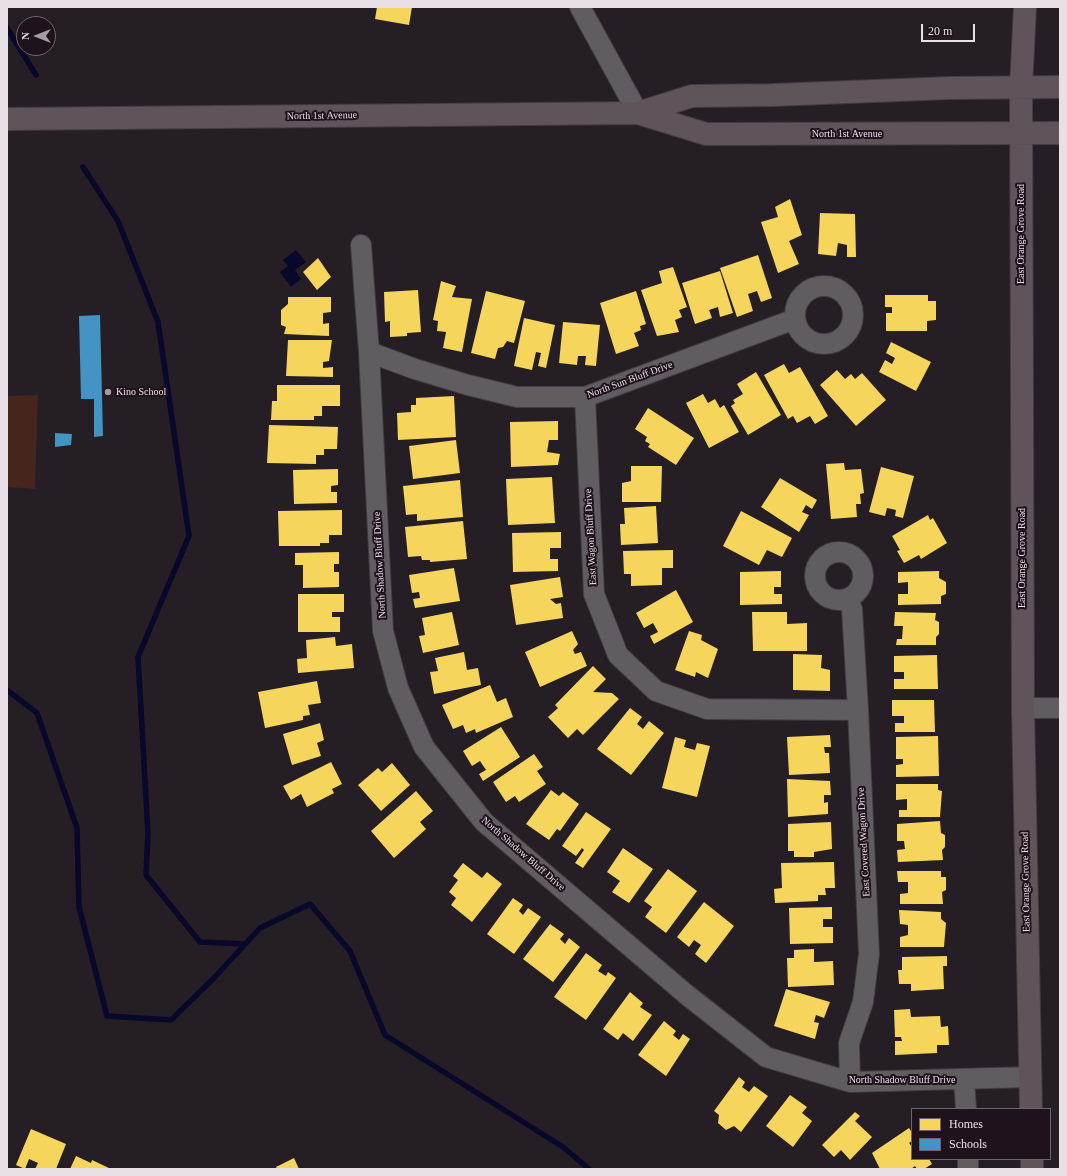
<!DOCTYPE html>
<html>
<head>
<meta charset="utf-8">
<style>
  body { margin:0 }
  #map { position:relative; width:1067px; height:1176px; overflow:hidden; background:#251e24; font-family:Georgia,serif }
  canvas { display:block }
  .frame { position:absolute; inset:0; border:8px solid #e9e0e7; pointer-events:none }
  .legend { position:absolute; left:911px; top:1108px; width:140px; height:52px; box-sizing:border-box; background:#1e121c; border:1px solid #6f646d; margin:0; padding:5px 7px; list-style:none; font-size:12px; color:#e9e0e7 }
  .legend li { display:flex; align-items:center; gap:8px; height:20px }
  .legend b { width:20px; border:1px solid #6f646d }
  .north { position:absolute; left:16px; top:16px; width:40px; height:40px; box-sizing:border-box; background:#1e121c; border:1px solid #6f646d; border-radius:50%; rotate:270deg; font-size:11px; font-weight:700; line-height:16px; text-align:center; color:#e9e0e7 }
  .north::after { content:''; display:block; margin:auto; width:14px; height:18px; background:#a49ca3; clip-path:polygon(50% 0,100% 100%,50% 72%,0 100%) }
  .scale { position:absolute; left:921px; top:24px; width:54px; height:18px; box-sizing:border-box; border:2px solid #e9e0e7; border-top:0; padding-left:5px; font-size:12px; line-height:14px; white-space:nowrap; color:#e9e0e7; -webkit-text-stroke:3px #1e121c; paint-order:stroke }
</style>
</head>
<body>
<div id="map">
<canvas width="1067" height="1176"></canvas>
<div class="frame"></div>
<ul class="legend">
<li><b style="height:11px;background:#f6d55c"></b>Homes</li>
<li><b style="height:11px;background:#4393c3"></b>Schools</li>
</ul>
<div class="north">N</div>
<div class="scale">20 m</div>
</div>
<script>
const c = document.querySelector('canvas').getContext('2d');
c.lineJoin = 'round';
function fillPath(path, color) {
  c.fillStyle = color;
  c.fill(path, 'evenodd');
}
function shape(rows) {
  const path = new Path2D();
  for (const r of rows) {
    if (r.length === 3) {
      path.moveTo(r[0] + r[2], r[1]);
      path.arc(r[0], r[1], r[2], 0, 2 * Math.PI);
      continue;
    }
    path.moveTo(r[0], r[1]);
    for (let i = 2; i < r.length; i += 2) path.lineTo(r[i], r[i + 1]);
  }
  return path;
}
function stroke(path, color, width, dash) {
  c.strokeStyle = color;
  c.lineWidth = width;
  c.lineCap = dash ? 'butt' : 'round';
  c.setLineDash(dash || []);
  c.stroke(path);
}
function drawText(font, color, halo, rows, align = 'center') {
  c.font = font + ' Georgia,serif';
  c.lineWidth = 4;
  c.setLineDash([]);
  c.textBaseline = 'middle';
  c.strokeStyle = halo;
  c.fillStyle = color;
  for (const [text, x, y, turn = 0] of rows) {
    c.save();
    c.translate(x, y);
    c.rotate((+turn || 0) * Math.PI / 180);
    c.textAlign = isNaN(turn) ? turn : align;
    if (halo) c.strokeText(text, 0, 0);
    c.fillText(text, 0, 0);
    c.restore();
  }
}
fillPath(shape([
  [38,395,35,489,7,487,7,396]
]), '#46251d');
fillPath(shape([
  [296,250,306,262,295,270,301,279,291,287,280,272,288,266,283,260]
]), '#07082a');
fillPath(shape([
  [377,7,412,7,409,25,375,19],
  [790,199,802,235,789,241,799,264,778,273,761,222,778,217,775,207],
  [820,213,855,214,856,257,847,257,847,245,838,243,836,256,818,254],
  [758,255,772,298,761,302,757,291,748,294,753,311,737,317,720,268],
  [318,258,331,277,317,290,303,272],
  [673,267,687,307,679,310,682,317,675,320,679,332,657,336,641,290,662,283,659,271],
  [720,271,733,313,720,317,718,307,709,310,712,318,695,324,682,283],
  [441,281,456,286,452,297,472,299,462,352,443,348,446,332,437,331,438,321,433,320],
  [418,290,421,332,407,333,407,336,390,337,390,321,385,322,384,292],
  [486,291,525,301,514,343,507,341,503,347,498,348,495,359,471,353],
  [636,291,646,324,640,326,641,330,634,333,639,346,616,354,600,303],
  [885,295,928,295,928,301,936,301,936,320,927,321,927,331,886,331,886,313,892,313,892,307,885,307],
  [288,297,331,297,331,312,323,313,323,324,329,323,329,336,284,334,286,327,281,325,281,310,288,304],
  [524,318,555,325,546,368,538,366,541,353,536,352,532,370,514,366],
  [563,322,600,325,596,366,585,365,586,356,578,356,577,365,559,363],
  [288,340,332,340,329,361,323,362,323,368,333,367,333,377,286,376],
  [891,342,931,362,916,391,879,372,885,360,892,364,895,358,886,353],
  [784,364,789,373,800,367,828,416,815,424,810,416,797,423,793,416,788,419,764,375],
  [837,370,845,379,851,374,855,379,862,373,886,400,856,426,820,385],
  [756,372,781,415,748,435,731,406,735,403,733,400,743,394,737,384],
  [277,385,340,385,340,406,322,406,322,416,314,416,314,420,271,420,272,401,277,401],
  [703,394,708,403,715,399,720,408,724,405,739,432,709,448,686,403],
  [454,396,456,437,398,440,397,413,411,412,411,405,416,405,416,398],
  [648,408,694,438,676,465,648,447,650,444,645,441,647,437,635,429],
  [558,421,558,440,549,440,547,452,560,454,558,465,511,467,510,422],
  [269,425,338,427,337,449,324,449,324,455,316,455,316,464,267,463],
  [456,440,460,473,413,479,409,446],
  [844,463,845,470,861,469,864,493,860,494,861,504,856,504,857,517,831,519,826,464],
  [631,466,662,466,661,502,622,502,622,483,631,481],
  [881,467,914,476,903,518,895,516,896,510,887,508,885,516,869,512],
  [338,469,338,485,331,486,331,492,337,492,337,503,294,504,293,470],
  [552,477,555,523,508,525,506,479],
  [780,478,817,500,812,509,806,505,802,512,809,515,799,532,761,507],
  [460,480,463,517,417,521,417,514,406,515,403,486],
  [656,506,658,543,621,545,620,524,625,524,624,508],
  [342,510,342,535,329,535,329,543,320,543,320,546,279,546,278,511],
  [741,511,792,538,782,557,767,550,759,565,723,546],
  [928,515,930,520,933,518,947,543,921,559,919,555,904,563,897,551,900,550,892,536],
  [463,521,467,559,430,562,430,560,422,560,421,556,408,557,405,527],
  [561,532,561,548,550,548,550,559,558,559,558,571,513,572,512,533],
  [673,550,673,568,662,568,662,585,631,586,631,574,624,574,623,551],
  [339,552,339,564,334,564,334,572,339,572,339,587,303,588,303,565,295,565,295,553],
  [454,568,460,601,415,608,413,599,420,598,419,592,412,593,409,575],
  [781,571,781,587,774,587,774,594,782,594,782,604,740,605,740,572],
  [939,571,939,578,946,582,946,594,941,596,941,604,898,605,898,594,908,594,908,582,898,583,898,572],
  [560,577,563,597,550,599,556,604,561,603,563,618,516,625,510,585],
  [676,590,693,622,654,644,650,636,658,632,653,623,644,628,636,613],
  [298,594,344,594,344,612,332,612,332,617,340,617,340,632,298,632],
  [452,612,459,645,423,653,419,636,425,635,422,618],
  [752,612,787,612,787,624,807,623,807,651,753,651],
  [895,612,936,613,935,620,939,622,939,634,936,637,936,645,896,645,897,639,902,639,903,626,894,626],
  [572,631,578,644,573,650,575,654,581,652,587,666,540,687,525,652],
  [689,631,702,635,701,640,718,649,708,678,696,672,695,677,675,670],
  [335,637,336,646,352,644,354,668,298,673,297,659,307,658,306,640],
  [464,652,467,670,478,668,481,685,434,694,430,672,438,671,435,658],
  [793,654,822,655,821,668,830,670,830,691,793,690],
  [937,655,938,689,894,689,894,679,904,679,904,672,894,672,894,656],
  [593,666,606,679,593,692,612,693,619,699,583,735,577,729,568,738,548,717,558,708,555,705],
  [317,681,321,703,308,705,310,715,303,716,303,720,265,728,258,692],
  [490,685,497,702,506,698,513,717,476,733,475,729,466,733,463,725,453,729,442,705],
  [892,700,934,700,935,732,895,732,895,723,904,723,904,716,892,716],
  [630,708,642,717,637,724,643,729,649,721,664,733,631,775,597,749],
  [320,723,324,740,317,743,321,756,292,765,283,734],
  [501,727,520,757,483,781,479,774,486,770,480,761,472,766,463,751],
  [830,735,831,747,824,747,825,753,829,753,830,773,789,775,787,737],
  [938,736,939,776,896,777,896,765,903,764,903,759,896,759,896,737],
  [675,737,686,740,684,747,695,750,697,743,710,746,697,797,662,788],
  [534,754,543,767,537,771,546,784,519,802,515,796,506,802,493,782],
  [331,762,342,784,332,789,334,793,307,807,301,794,291,800,283,786],
  [392,763,410,785,381,811,358,785,378,768,382,772],
  [787,779,830,781,831,795,824,795,824,803,828,802,828,814,788,817],
  [896,784,938,784,938,790,942,791,940,817,899,817,899,810,907,810,907,799,896,800],
  [551,790,559,796,563,792,579,804,560,831,557,829,549,840,526,824],
  [416,791,433,811,420,822,426,829,394,858,371,831],
  [586,812,611,829,583,868,575,863,584,850,582,848,576,856,562,846],
  [940,821,941,833,945,835,945,847,942,850,943,860,898,862,897,850,905,849,904,841,897,841,897,824],
  [831,822,832,849,814,852,814,857,794,857,794,851,788,851,788,824],
  [623,848,653,869,629,903,612,892,620,881,607,872],
  [834,862,835,888,825,888,826,895,818,895,818,901,775,903,774,889,782,888,781,863],
  [463,863,482,878,487,872,502,884,472,922,451,905,456,898,449,892,458,880,453,876],
  [668,869,697,891,666,933,645,917,652,907,644,901],
  [897,871,941,871,941,877,946,877,946,890,942,892,943,904,900,904,900,894,908,893,908,882,898,882],
  [513,898,523,905,519,911,523,915,528,908,541,917,514,954,487,934],
  [704,902,734,926,706,963,695,954,701,945,694,940,689,947,677,937],
  [832,907,832,919,823,919,823,927,833,927,833,943,790,944,789,908],
  [899,910,941,912,941,919,946,923,944,947,900,947,900,937,908,935,908,925,900,924],
  [550,924,564,934,560,939,565,944,569,938,580,947,553,982,523,959],
  [814,949,814,962,833,961,834,985,788,987,787,958,794,958,794,950],
  [586,953,602,965,598,971,606,976,608,972,616,978,586,1020,554,997],
  [947,956,947,966,943,966,944,989,911,991,911,984,899,984,898,970,902,970,902,957],
  [786,989,830,1002,824,1018,816,1015,814,1022,819,1023,815,1039,774,1026],
  [630,992,643,1003,640,1007,652,1015,633,1041,623,1033,618,1040,603,1029],
  [910,1009,911,1017,940,1016,941,1027,948,1026,949,1045,937,1045,937,1053,895,1055,895,1041,902,1041,901,1037,895,1037,894,1010],
  [664,1021,676,1031,673,1035,679,1040,683,1034,690,1039,666,1076,638,1055],
  [739,1077,745,1082,742,1087,749,1092,754,1086,768,1096,741,1132,734,1126,726,1130,718,1123,719,1115,714,1111],
  [790,1095,807,1107,802,1113,812,1121,793,1147,766,1126],
  [855,1112,860,1116,855,1121,872,1137,850,1160,841,1150,834,1157,822,1145],
  [909,1128,912,1133,912,1141,909,1143,912,1147,912,1159,929,1159,932,1164,924,1169,917,1169,915,1166,911,1169,880,1169,872,1153],
  [31,1129,66,1144,56,1169,35,1169,38,1163,29,1159,25,1169,16,1165],
  [76,1156,91,1163,92,1160,111,1169,70,1169],
  [294,1158,299,1169,277,1169,276,1167]
]), '#f6d55c');
fillPath(shape([
  [100,315,103,436,94,437,94,399,81,399,79,316],
  [55,433,72,434,71,445,55,447]
]), '#4393c3');
stroke(shape([
  [7,28,36,75],
  [83,167,118,221,158,322,189,536,138,657,148,833,146,875,200,942,245,944],
  [7,690,37,713,77,828,79,907,107,1016,171,1020,214,978,260,928,310,904,350,951,385,1035,563,1147,589,1169]
]), '#07082a', 5.5);
const street = shape([
  [580,7,638,113],
  [361,245,369,352,383,631,398,688,424,747,484,822,687,995,766,1057,850,1082,1030,1077],
  [824,315,29],
  [369,352,415,369,468,385,517,397,585,397,795,319],
  [585,397,594,594,618,655,656,691,707,709,858,710],
  [839,576,24],
  [848,599,852,609,858,710,869,954,863,1002,849,1043,850,1082],
  [1023,708,1060,708],
  [964,1079,966,1109],
  [968,1159,968,1169]
]);
const secondary = shape([
  [1025,7,1021,87,1023,708,1031,1109],
  [638,113,706,134,1060,133],
  [7,119,638,113,692,96,773,95,950,88,1060,87],
  [1032,1159,1032,1169]
]);
stroke(street, '#423b41', 22);
stroke(secondary, '#423b41', 24);
stroke(street, '#615c60', 20);
stroke(secondary, '#5e545a', 22);
for (const [x, y, r, color] of [
  [108,392,4,"#a49ca3"]
]) {
  const dot = new Path2D();
  dot.arc(x, y, r, 0, 2 * Math.PI);
  c.fillStyle = color;
  c.fill(dot);
  stroke(dot, '#1e121c', 1.5);
}
drawText('10px', '#e9e0e7', '#1e121c', [
  ["North 1st Avenue",322,116,-1],
  ["North 1st Avenue",847,134],
  ["East Orange Grove Road",1021,234,-90],
  ["North Sun Bluff Drive",630,380,-20],
  ["East Wagon Bluff Drive",591,537,-93],
  ["East Orange Grove Road",1022,558,-90],
  ["North Shadow Bluff Drive",380,565,-93],
  ["East Covered Wagon Drive",864,842,-93],
  ["North Shadow Bluff Drive",523,854,41],
  ["East Orange Grove Road",1026,882,-91],
  ["North Shadow Bluff Drive",902,1080]
]);
drawText('10px', '#e9e0e7', '#1e121c', [
  ["Kino School",116,392]
], 'left');
</script>
</body>
</html>
